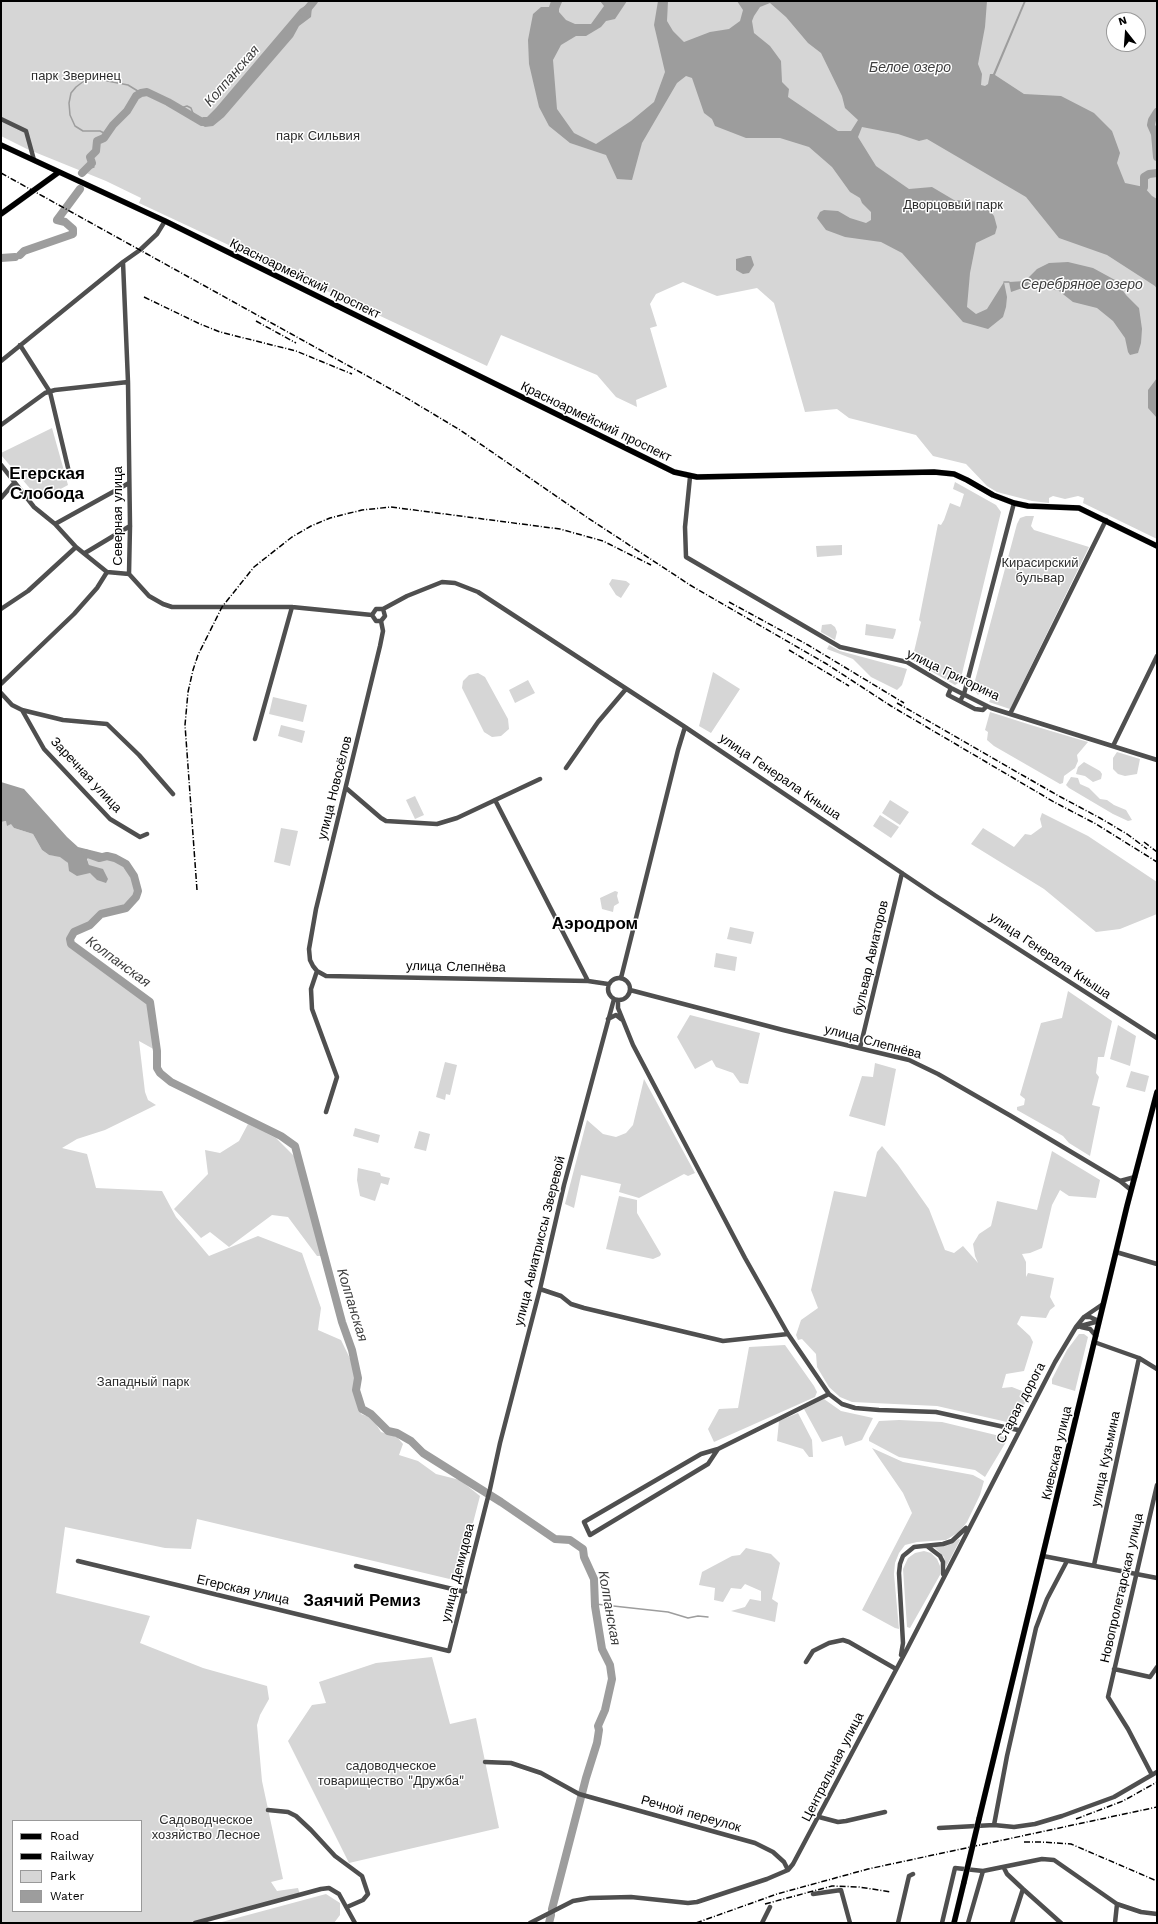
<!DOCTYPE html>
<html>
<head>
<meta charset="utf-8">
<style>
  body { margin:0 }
  #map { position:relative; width:1158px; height:1924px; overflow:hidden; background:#fff; font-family:"Work Sans",sans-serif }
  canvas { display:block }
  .frame { position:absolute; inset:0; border:2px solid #000; pointer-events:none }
  .legend { position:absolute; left:12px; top:1820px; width:130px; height:92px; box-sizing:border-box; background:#fff; border:1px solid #999; margin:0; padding:5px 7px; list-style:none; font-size:12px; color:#000 }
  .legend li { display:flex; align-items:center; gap:8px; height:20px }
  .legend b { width:20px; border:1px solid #999 }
  .north { position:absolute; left:1106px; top:12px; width:40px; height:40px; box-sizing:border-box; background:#fff; border:1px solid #999; border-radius:50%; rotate:343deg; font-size:11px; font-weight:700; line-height:16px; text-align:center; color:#000 }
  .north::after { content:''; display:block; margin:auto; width:14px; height:18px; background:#000; clip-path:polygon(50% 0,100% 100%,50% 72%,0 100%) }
</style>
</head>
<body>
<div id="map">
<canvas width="1158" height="1924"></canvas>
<div class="frame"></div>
<ul class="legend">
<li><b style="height:5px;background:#000"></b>Road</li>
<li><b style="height:5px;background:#000"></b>Railway</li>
<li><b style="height:11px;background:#d6d6d6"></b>Park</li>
<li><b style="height:11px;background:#9d9d9d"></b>Water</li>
</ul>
<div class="north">N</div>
</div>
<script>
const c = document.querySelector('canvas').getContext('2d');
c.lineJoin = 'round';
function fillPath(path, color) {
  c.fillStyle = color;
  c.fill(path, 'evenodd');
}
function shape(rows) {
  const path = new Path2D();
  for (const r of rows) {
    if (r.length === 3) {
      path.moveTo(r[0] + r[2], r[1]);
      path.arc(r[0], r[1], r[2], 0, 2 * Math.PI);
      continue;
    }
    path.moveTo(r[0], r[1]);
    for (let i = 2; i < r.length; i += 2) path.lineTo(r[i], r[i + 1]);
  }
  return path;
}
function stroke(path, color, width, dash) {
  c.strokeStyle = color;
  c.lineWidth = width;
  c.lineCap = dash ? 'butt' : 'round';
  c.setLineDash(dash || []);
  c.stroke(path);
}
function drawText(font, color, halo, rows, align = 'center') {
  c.font = font + ' "Work Sans",sans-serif';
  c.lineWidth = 3;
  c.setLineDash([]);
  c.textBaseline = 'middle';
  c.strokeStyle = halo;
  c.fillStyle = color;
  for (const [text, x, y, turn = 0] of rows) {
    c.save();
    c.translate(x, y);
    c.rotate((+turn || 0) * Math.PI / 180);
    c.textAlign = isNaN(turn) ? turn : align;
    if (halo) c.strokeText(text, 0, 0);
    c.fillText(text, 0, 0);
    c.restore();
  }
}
fillPath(shape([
  [1,1,1157,1,1157,539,1083,503,1084,498,1078,496,1065,499,1053,496,1049,498,1049,503,1032,501,997,492,987,486,966,464,933,456,916,435,849,418,837,409,805,412,774,303,757,288,717,296,683,282,656,294,650,304,657,326,650,328,667,387,636,400,637,407,616,397,597,375,501,335,487,366,139,203,141,198,106,181,27,149,1,136],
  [1114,20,1138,20,1138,44,1114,44],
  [52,428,68,485,40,500,1,455,1,453],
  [955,482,996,505,1001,512,960,682,955,685,912,660,921,622,919,620,938,524,941,525,944,520,950,503,960,507,964,494,953,489],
  [1026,516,1034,516,1031,526,1034,530,1089,547,1010,709,989,702,992,697,981,691,978,695,973,688,1017,524,1020,518],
  [842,545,842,555,817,557,816,546],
  [612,579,626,581,630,584,621,598,616,595,609,584],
  [831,624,835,627,837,632,835,640,821,632,822,625],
  [866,624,896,629,895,634,893,639,865,635],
  [829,645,840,651,907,669,902,685,897,690,871,677,853,659,827,649],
  [713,672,740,689,711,733,699,726],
  [478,673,485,677,508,719,509,729,501,736,492,737,484,732,462,688,463,681,469,675],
  [528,680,535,693,515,703,509,690],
  [273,697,307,705,303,722,269,714],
  [990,712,1034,726,1088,742,1077,755,1078,761,1075,768,1064,776,1063,783,1060,784,994,746,987,740,988,732,985,730],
  [281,725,305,731,302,743,278,736],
  [1117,752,1140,759,1137,774,1125,776,1118,774,1113,769,1113,758],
  [1084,762,1100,771,1102,774,1101,779,1093,782,1085,776,1076,774,1078,767],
  [1071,777,1078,778,1080,784,1089,788,1100,799,1107,800,1114,805,1126,810,1132,820,1128,821,1113,814,1069,788,1066,785],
  [415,796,424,815,415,819,406,800],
  [890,800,909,812,900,825,882,813],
  [1042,813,1088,836,1157,882,1157,914,1120,929,1096,932,1044,889,971,844,983,828,1014,847,1025,834,1031,835,1042,827,1040,819],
  [880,815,899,827,891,838,873,826],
  [6,821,12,824,14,828,33,834,42,850,49,855,60,856,68,863,91,873,97,880,89,865,87,858,89,857,107,856,122,861,129,867,138,885,136,897,126,908,101,914,90,925,74,932,70,939,71,944,91,960,150,1002,157,1051,139,1041,145,1092,148,1100,156,1105,105,1130,77,1139,62,1148,87,1154,96,1188,162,1191,176,1217,209,1256,258,1236,302,1253,321,1308,318,1330,341,1340,357,1373,354,1391,361,1414,372,1418,381,1432,397,1437,403,1444,399,1455,418,1461,436,1474,460,1480,480,1496,458,1581,197,1519,191,1549,165,1548,65,1527,56,1593,150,1616,140,1643,203,1668,267,1686,269,1699,260,1715,257,1725,262,1781,283,1879,271,1882,277,1891,298,1888,300,1895,195,1923,1,1923,1,822],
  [13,1821,141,1821,141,1911,13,1911],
  [281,828,298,831,290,866,274,862],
  [615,891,618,892,617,896,619,903,614,906,613,912,602,909,600,898],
  [730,927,754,932,751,944,727,939],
  [716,953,737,957,735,971,714,967],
  [1068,991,1112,1021,1104,1057,1098,1057,1096,1073,1099,1077,1092,1105,1100,1107,1090,1156,1069,1143,1063,1136,1017,1110,1017,1107,1024,1105,1025,1099,1020,1095,1041,1023,1062,1018],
  [690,1015,760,1033,748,1084,740,1083,733,1073,716,1067,712,1060,695,1069,677,1037],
  [1118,1025,1136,1036,1130,1066,1110,1059],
  [445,1062,457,1065,450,1095,446,1094,445,1100,436,1097],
  [875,1063,896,1069,885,1126,849,1116,862,1076,873,1077],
  [1131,1071,1149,1076,1145,1092,1126,1087],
  [644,1079,695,1173,688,1176,684,1174,639,1198,619,1192,621,1184,581,1175,574,1208,565,1204,587,1120,603,1134,616,1137,626,1133,633,1125],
  [248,1124,276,1138,295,1157,322,1256,317,1256,288,1217,272,1215,229,1247,210,1232,201,1238,174,1209,208,1174,205,1150,220,1153,239,1141],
  [355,1128,380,1135,378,1143,353,1136],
  [419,1131,430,1134,426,1151,414,1148],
  [882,1146,898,1165,929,1209,945,1250,954,1253,963,1246,978,1263,975,1256,973,1244,979,1234,991,1226,997,1201,1037,1210,1052,1151,1100,1180,1096,1198,1069,1196,1060,1190,1052,1205,1042,1248,1030,1253,1022,1254,1026,1262,1026,1277,1028,1273,1054,1278,1050,1297,1055,1306,1050,1310,1046,1318,1021,1316,1017,1324,1030,1336,1033,1342,1024,1371,1006,1374,1002,1388,1012,1387,1027,1393,1028,1397,1018,1417,1007,1422,937,1406,852,1402,840,1397,829,1387,817,1367,816,1354,802,1339,798,1340,796,1335,801,1320,818,1308,811,1290,834,1191,866,1197,877,1152],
  [358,1168,380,1173,381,1176,390,1178,388,1185,381,1183,375,1201,360,1196,357,1180],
  [619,1196,637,1200,637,1213,661,1254,660,1256,653,1259,606,1249],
  [1079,1334,1084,1334,1088,1337,1075,1391,1052,1384,1052,1379,1067,1350],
  [785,1345,814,1386,817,1392,815,1397,714,1442,708,1429,719,1409,738,1408,749,1347],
  [824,1399,841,1411,873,1418,862,1440,845,1446,842,1436,822,1442,804,1409],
  [798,1413,812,1440,813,1457,809,1457,803,1449,777,1441,779,1421],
  [899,1420,942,1422,1004,1437,1006,1442,985,1477,975,1470,899,1457,869,1441,869,1438,879,1421],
  [872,1448,903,1462,973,1475,984,1481,980,1495,967,1522,959,1532,946,1540,917,1542,905,1545,899,1553,895,1563,894,1574,899,1629,895,1628,862,1610,912,1513,903,1493],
  [959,1539,960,1540,946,1567,944,1557,934,1547,950,1544],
  [746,1548,771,1554,780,1563,772,1599,778,1603,775,1622,731,1611,745,1607,750,1599,761,1601,761,1591,745,1584,741,1589,731,1588,723,1602,714,1600,715,1588,699,1585,702,1572,732,1556,740,1555],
  [924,1551,931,1553,937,1559,940,1566,940,1575,910,1628,907,1627,903,1569,908,1558,915,1553],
  [432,1657,450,1724,476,1718,499,1828,349,1863,288,1741,312,1705,326,1703,319,1682,376,1663],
  [326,1894,340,1903,340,1915,334,1923,218,1923]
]), '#d6d6d6');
fillPath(shape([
  [551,1,577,1,562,2,559,9,559,12,566,20,575,24,591,24,604,6,600,1,627,1,615,19,606,21,601,27,586,36,576,36,561,45,553,60,557,109,574,133,596,144,631,121,654,102,665,72,654,25,658,1,668,1,667,21,673,31,684,42,710,32,729,29,740,21,743,10,737,1,987,1,985,27,978,64,982,74,981,85,985,86,988,84,990,74,993,74,1024,1,1026,1,995,75,1024,94,1061,96,1094,113,1112,131,1120,153,1117,163,1125,183,1144,187,1152,196,1157,199,1157,289,1155,286,1107,255,1059,238,1026,197,927,139,919,141,898,134,862,127,858,137,876,166,909,189,932,187,954,200,983,202,994,216,997,227,995,234,976,243,970,273,967,307,976,314,987,309,1004,282,1007,297,1006,307,1003,317,988,329,963,322,902,253,881,242,845,237,826,230,817,218,820,212,824,210,838,211,850,218,866,223,871,220,871,212,862,203,860,198,850,192,832,167,809,147,780,138,746,138,715,126,712,119,704,113,692,78,686,76,677,83,642,143,632,180,617,179,606,155,570,143,549,126,539,107,529,64,528,40,533,14,541,7,549,7],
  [770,3,786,17,808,43,821,53,842,96,845,108,858,120,851,131,838,131,788,97,789,89,782,82,781,61,770,46,754,33,752,21,754,16,760,7],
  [308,4,312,7,311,17,299,26,293,37,224,117,213,126,205,127,198,123,203,117,207,117,216,108,300,9],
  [747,256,751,256,754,265,749,273,743,274,736,270,736,259],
  [1068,262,1093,268,1115,280,1126,295,1139,308,1142,329,1141,343,1138,353,1130,355,1128,352,1125,338,1113,321,1097,308,1073,302,1059,291,1043,287,1031,285,1011,292,1009,282,1025,281,1037,269,1049,263],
  [1157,378,1157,418,1148,408,1148,390],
  [1,782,24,789,67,837,78,847,106,854,107,856,89,857,87,859,89,865,103,869,108,879,106,883,97,880,90,873,77,876,69,871,68,863,60,857,49,855,42,850,33,834,14,828,11,824,7,826,6,821,1,822]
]), '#9d9d9d');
stroke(shape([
  [181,108,187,106,191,108,194,116],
  [106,134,100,131,83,131,75,126,70,115,69,103,71,93,76,87,84,81,92,78,128,85,141,93],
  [87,169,94,167,92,163],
  [1004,282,1009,282],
  [595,1604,668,1612,688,1618,698,1616,708,1617]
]), '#9d9d9d', 1.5);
stroke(shape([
  [304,13,314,1],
  [1157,112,1152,120,1151,125,1155,134,1157,157],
  [82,173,92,163,90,157,96,151,97,141,104,138,113,125,127,111,136,96,141,93,147,92,168,102,202,122,210,121],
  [1144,187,1144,177,1149,174,1157,173],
  [20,255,24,251,73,234,73,229,65,222,57,220,80,189],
  [1,258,15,257],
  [85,853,99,858,107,856,115,858,126,864,134,876,138,891,136,897,126,908,101,914,90,925,74,932,70,939,71,944,150,1002,157,1051,157,1068,160,1073,171,1082,281,1136,295,1146,342,1322,352,1350,358,1378,356,1390,362,1409,371,1414,388,1431,397,1433,411,1441,423,1453,501,1502,555,1539,570,1540,583,1549,584,1557,594,1579,595,1606,602,1649,610,1665,612,1679,605,1710,598,1726,599,1730,597,1743,586,1778,552,1909],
  [549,1923,551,1915]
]), '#9d9d9d', 8);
const major = shape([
  [1,145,165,221,674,472,697,477,934,472,954,474,967,480,993,495,1014,503,1028,506,1079,508,1157,546],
  [1,214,59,172],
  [979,1819,1127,1206,1157,1092],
  [954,1923,964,1882]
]);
stroke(major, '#dbdbdb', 6);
stroke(shape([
  [1,119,26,131,34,160],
  [165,221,157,234,140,250,123,262,128,382,130,526,129,574,149,596,163,604,172,607,292,607,372,615],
  [20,345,50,392,69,472],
  [1,361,123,262],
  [1,425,45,393,55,390,128,382],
  [1,465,34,507,55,524,76,547,107,572,129,574],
  [690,477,685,527,686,557,840,647,907,662,951,688,991,708,1157,760],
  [1,498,14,483],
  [55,524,129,483],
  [85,553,130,526],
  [1,609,28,591,76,547],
  [383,609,407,596,442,582,455,583,478,592,685,727,936,896,1157,1038],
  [372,615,376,621,381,621,385,616,383,609],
  [372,615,376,609,383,609],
  [381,621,383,631,380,646,316,909,309,949,310,960,313,966,317,971,326,976,588,981,608,984],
  [1,684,74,614,97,588,107,572],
  [951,688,948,695,975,709,983,710,987,706],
  [1,693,12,705,22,710,63,720,107,724,139,755,173,794],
  [960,701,964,694,1014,503],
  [22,710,44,749,110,819,140,837,147,834],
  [1010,714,1106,520],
  [255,739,292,607],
  [1113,746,1157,656],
  [566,768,598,722,626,689],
  [346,788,381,818,386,821,437,824,457,818,540,779],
  [495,800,588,981],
  [317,971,311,989,312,1009,337,1077,326,1112],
  [619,989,11],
  [621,978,678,750,685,727],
  [630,990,783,1030,909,1060,938,1074,1011,1116,1120,1181,1131,1190],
  [618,1000,618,1008,633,1045,745,1258,788,1334,829,1394,842,1404,855,1408,879,1410,936,1412,1018,1430],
  [608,1019,616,1015,621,1019],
  [860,1048,902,873],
  [1120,1181,1135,1177],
  [1116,1252,1157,1264],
  [540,1289,561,1296,571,1304,584,1308,723,1341,788,1334],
  [1084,1317,1090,1317,1099,1321],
  [1077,1327,1099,1321],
  [1081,1327,1090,1329,1096,1336],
  [1094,1342,1139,1358,1157,1369],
  [718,1449,701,1454,584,1522,590,1535,708,1464,718,1449,829,1394],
  [927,1546,940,1556,943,1562,943,1574],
  [1043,1556,1157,1578],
  [78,1561,449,1651,490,1489,500,1443,540,1289,564,1185,614,999],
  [1094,1565,1139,1358],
  [356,1566,465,1592],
  [901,1655,903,1643,899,1573,900,1564,903,1556,914,1547,943,1544,952,1541,966,1528],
  [806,1662,813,1651,829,1643,843,1640,849,1642,896,1669],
  [1114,1669,1150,1677,1157,1667],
  [485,1762,511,1763,541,1773,579,1794,755,1843,773,1852,784,1862,788,1870],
  [1152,1775,1128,1729,1108,1697,1157,1485],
  [268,1810,288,1812,296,1816,311,1830,335,1856,362,1876,368,1894,363,1900,347,1907],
  [819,1817,838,1822,846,1821,885,1812],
  [994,1825,1007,1756,1036,1628,1047,1599,1067,1561],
  [939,1828,994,1825,1014,1827,1035,1824,1062,1816,1114,1797,1157,1772],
  [1004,1868,1007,1874,1023,1889,1061,1923],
  [813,1894,841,1890,850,1923],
  [195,1923,321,1889,329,1888,339,1894,355,1923],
  [530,1923,573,1901,590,1898,631,1897,688,1903,697,1902,767,1879,788,1870,793,1864,906,1651,1055,1362,1076,1327,1084,1317,1103,1304],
  [762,1923,770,1907],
  [898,1923,909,1876,913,1874],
  [942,1923,955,1868,983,1871,1042,1859,1054,1860,1117,1904,1141,1912,1157,1914],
  [968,1923,983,1871],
  [1012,1923,1023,1889],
  [1115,1923,1117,1904]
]), '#4f4f4f', 4.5);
stroke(major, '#000', 5.5);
stroke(shape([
  [1,173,405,397,460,430,588,518,690,585,825,663,891,706,1054,802,1096,824,1157,862],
  [144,297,200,324,220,332,296,351,352,374],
  [256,321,296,343],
  [729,602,808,645,904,703],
  [789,650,849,686],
  [897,703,1057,795,1100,818,1127,834,1147,849],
  [1144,842,1157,852],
  [197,890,185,725,188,692,193,670,198,655,222,607,254,567,292,537,311,526,330,518,362,510,391,507,560,529,603,541,651,565],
  [1076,1819,1123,1801,1157,1782],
  [1024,1842,1041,1842,1071,1844,1157,1881],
  [765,1904,832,1886,859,1887,891,1892],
  [696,1923,777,1894,868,1869,1157,1807]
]), '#000', 1.5, [6, 2, 1, 2]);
const majorBridge = shape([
  [964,1882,979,1819]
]);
stroke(majorBridge, '#dbdbdb', 6, []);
stroke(majorBridge, '#000', 5.5);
drawText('13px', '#2d2d2d', '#fff', [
  ["парк Зверинец",76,76],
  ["парк Сильвия",318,136],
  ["Дворцовый парк",953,205],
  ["Кирасирский",1040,563],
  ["бульвар",1040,578],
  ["Западный парк",143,1382],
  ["садоводческое",391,1766],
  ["товарищество \"Дружба\"",391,1781],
  ["Садоводческое",206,1820],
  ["хозяйство Лесное",206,1835]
]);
drawText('13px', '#000', '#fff', [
  ["Красноармейский проспект",305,279,26],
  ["Красноармейский проспект",596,422,26],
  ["Северная улица",118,516,-90],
  ["улица Григорина",953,675,26],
  ["Заречная улица",86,775,47],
  ["улица Генерала Кныша",780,777,34],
  ["улица Новосёлов",335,788,-76],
  ["улица Генерала Кныша",1050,956,34],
  ["бульвар Авиаторов",871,958,-77],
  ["улица Слепнёва",456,967,1],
  ["улица Слепнёва",873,1042,15],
  ["улица Авиатриссы Зверевой",540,1241,-76],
  ["Старая дорога",1021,1403,-62],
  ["Киевская улица",1057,1453,-77],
  ["улица Кузьмина",1106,1459,-78],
  ["улица Демидова",458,1573,-76],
  ["Новопролетарская улица",1122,1588,-77],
  ["Егерская улица",243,1590,13],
  ["Центральная улица",833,1767,-63],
  ["Речной переулок",691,1814,16]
]);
drawText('italic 14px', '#3e3e3e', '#fff', [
  ["Белое озеро",910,68],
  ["Колпанская",232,76,-49],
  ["Серебряное озеро",1082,285],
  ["Колпанская",118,962,36],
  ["Колпанская",352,1305,73],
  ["Колпанская",609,1608,80]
]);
drawText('bold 17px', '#000', '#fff', [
  ["Егерская",47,474],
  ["Слобода",47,494],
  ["Аэродром",595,924],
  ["Заячий Ремиз",362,1601]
]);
</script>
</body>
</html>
